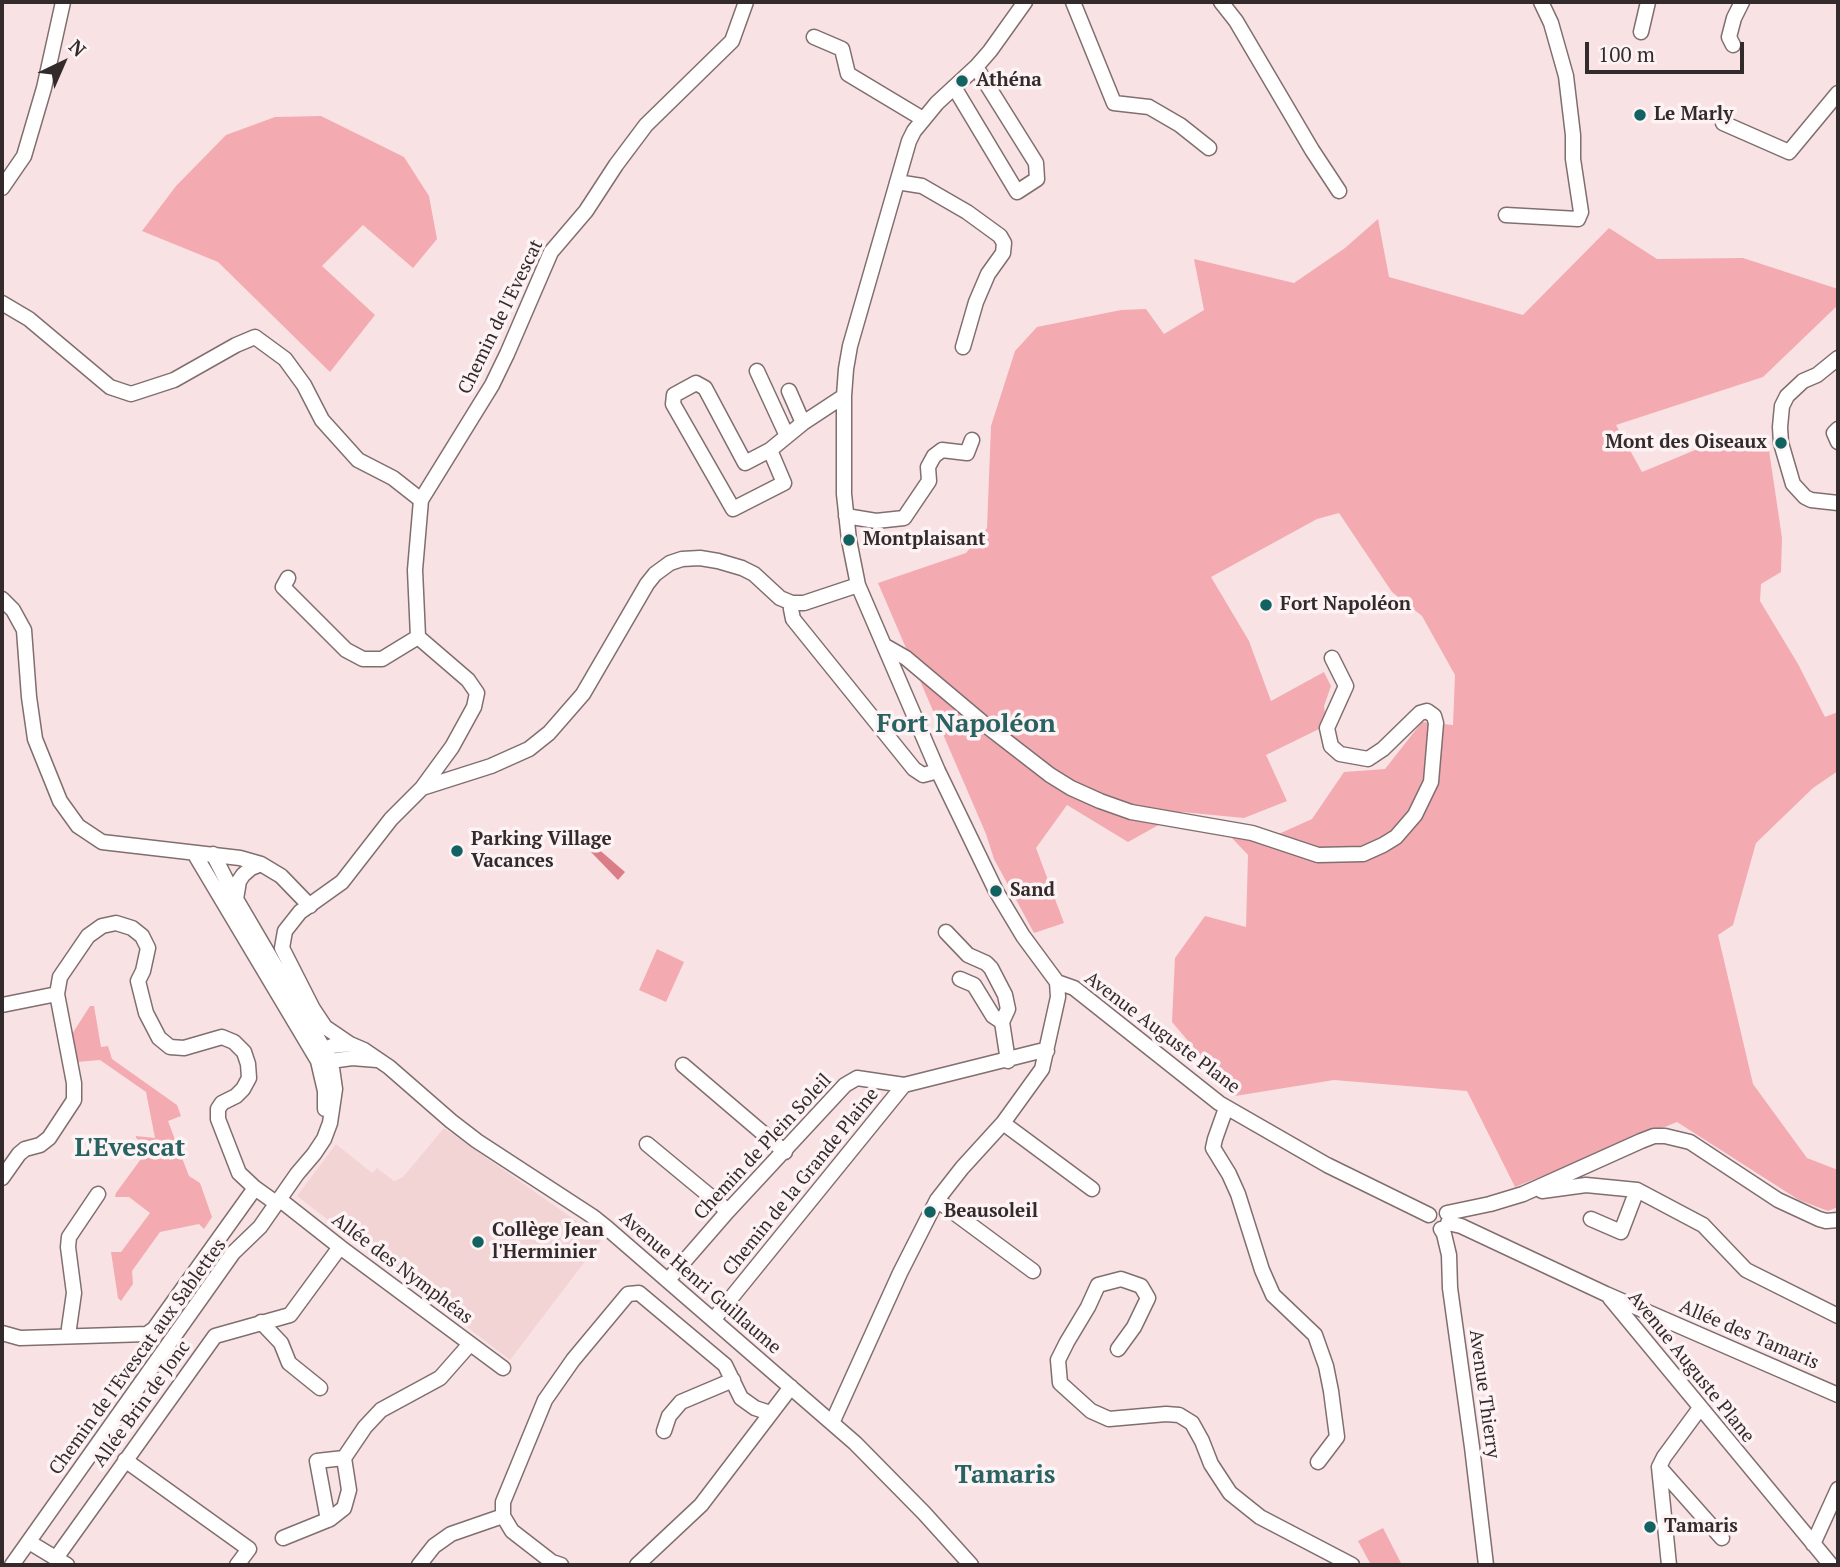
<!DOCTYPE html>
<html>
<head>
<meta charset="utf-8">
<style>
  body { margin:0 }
  #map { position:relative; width:1840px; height:1567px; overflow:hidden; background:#f9e2e4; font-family:"PT Serif",serif }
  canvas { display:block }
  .frame { position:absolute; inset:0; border:4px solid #332b2b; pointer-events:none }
  .north { position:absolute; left:28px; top:28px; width:70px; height:70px; -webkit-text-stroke:5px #fdf3f4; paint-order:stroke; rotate:44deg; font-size:19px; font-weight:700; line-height:28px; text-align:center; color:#332b2b }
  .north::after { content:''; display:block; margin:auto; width:24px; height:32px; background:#332b2b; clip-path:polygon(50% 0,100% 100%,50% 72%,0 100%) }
  .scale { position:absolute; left:1585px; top:42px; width:159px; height:32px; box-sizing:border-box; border:4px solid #332b2b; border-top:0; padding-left:9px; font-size:21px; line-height:24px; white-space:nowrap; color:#332b2b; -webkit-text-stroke:5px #fdf3f4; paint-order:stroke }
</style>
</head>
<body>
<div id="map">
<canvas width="1840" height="1567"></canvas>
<div class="frame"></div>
<div class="north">N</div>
<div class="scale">100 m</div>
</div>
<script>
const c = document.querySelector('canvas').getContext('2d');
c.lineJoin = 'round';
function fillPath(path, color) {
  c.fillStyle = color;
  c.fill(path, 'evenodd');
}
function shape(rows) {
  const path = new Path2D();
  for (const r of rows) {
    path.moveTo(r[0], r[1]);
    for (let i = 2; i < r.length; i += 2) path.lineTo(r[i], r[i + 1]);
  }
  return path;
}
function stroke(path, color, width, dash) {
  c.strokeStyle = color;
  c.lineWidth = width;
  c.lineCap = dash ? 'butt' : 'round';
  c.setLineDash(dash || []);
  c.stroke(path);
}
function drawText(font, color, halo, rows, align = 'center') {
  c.font = font + ' "PT Serif",serif';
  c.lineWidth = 7;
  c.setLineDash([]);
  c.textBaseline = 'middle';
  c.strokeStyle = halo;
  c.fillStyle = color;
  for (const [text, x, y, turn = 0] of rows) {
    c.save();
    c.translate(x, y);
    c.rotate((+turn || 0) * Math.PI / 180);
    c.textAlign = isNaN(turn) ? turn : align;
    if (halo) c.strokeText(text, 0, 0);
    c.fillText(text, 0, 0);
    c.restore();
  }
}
fillPath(shape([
  [444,1128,602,1239,510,1360,297,1196,336,1144,372,1173,377,1168,394,1181,403,1177]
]), '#f3d4d5');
fillPath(shape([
  [321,116,404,157,429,196,437,239,413,268,363,225,322,266,375,315,330,372,218,262,142,231,176,186,226,135,275,117],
  [1378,219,1389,277,1523,315,1609,228,1657,259,1743,258,1838,289,1838,305,1763,377,1616,425,1642,472,1705,446,1769,450,1782,538,1781,572,1761,584,1760,601,1798,664,1825,717,1838,712,1838,771,1813,788,1756,843,1733,925,1718,935,1753,1084,1807,1158,1838,1170,1838,1207,1828,1211,1799,1200,1677,1122,1515,1187,1467,1091,1334,1080,1235,1096,1172,1022,1175,958,1205,916,1246,927,1248,855,1231,837,1234,833,1263,841,1312,819,1344,772,1385,769,1422,722,1453,725,1455,675,1422,616,1392,592,1339,513,1317,519,1211,577,1249,641,1271,701,1324,672,1331,686,1324,706,1325,713,1319,729,1266,755,1287,801,1244,818,1182,812,1128,842,1067,805,1036,848,1064,923,1034,933,994,859,986,834,878,583,966,553,987,528,991,426,1015,351,1037,327,1121,310,1146,309,1164,334,1204,310,1194,259,1294,283,1345,248],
  [657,949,684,962,666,1002,639,990],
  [90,1006,94,1006,101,1047,108,1046,112,1059,177,1105,181,1116,168,1121,189,1176,200,1183,212,1217,204,1229,199,1224,160,1232,132,1271,133,1284,121,1301,118,1298,111,1252,121,1252,150,1213,129,1197,115,1197,116,1193,149,1148,136,1138,136,1136,155,1138,146,1092,100,1060,77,1062,72,1034],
  [1383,1528,1402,1565,1371,1565,1358,1541]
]), '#f3abb1');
fillPath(shape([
  [596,847,625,872,618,880,591,852]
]), '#db7d86');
const minor = shape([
  [1025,2,990,51,976,67,937,103,914,131,909,141,850,346,846,369,844,396,844,494,849,540,858,585,938,771,996,891,1023,936,1057,982],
  [1073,2,1114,103,1149,107,1180,125,1209,148],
  [1221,2,1236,21,1312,150,1339,191],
  [1641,32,1648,2],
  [814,37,842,49,848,74,923,119],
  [1733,45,1729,37,1734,18,1742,2],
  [954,87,1017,192,1037,179,1036,163,976,67],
  [1723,123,1789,152,1838,93],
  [897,182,922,186,967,212,1000,236,1004,243,1003,253,988,274,976,302,963,347],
  [2,188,24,156,44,88,63,2],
  [1506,215,1578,219,1581,212,1573,159,1573,135,1566,76,1551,23,1541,2],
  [2,303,29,319,110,387,131,394,174,380,236,345,255,337,285,359,304,385,322,420,358,460,393,478,421,500],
  [1838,358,1817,375,1803,381,1787,396,1782,406,1780,427,1781,443,1793,484,1805,497,1811,500,1838,503],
  [757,371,787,436],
  [789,391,803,423],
  [1838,429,1834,433,1838,442],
  [770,450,784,483,733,509,673,404,674,395,696,383,705,388,745,463,770,450,803,423,844,396],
  [846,516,876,521,904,518,929,481,928,467,934,456,942,450,967,453,972,440],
  [288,578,283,587,346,650,363,659,382,659,418,637],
  [2,599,13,610,24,630,29,697,35,739,60,801,78,826,102,842,240,858,261,864,281,876,310,906],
  [792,603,791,609,793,619,914,769,923,775,938,771],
  [885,646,906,658,988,727,1050,775,1071,788,1100,801,1131,812,1252,833,1318,855,1363,854,1383,845,1396,837,1415,815,1431,782,1436,723,1434,716,1427,711,1420,713,1383,749,1368,759,1340,754,1331,746,1327,728,1346,686,1332,658],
  [422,788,491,766,529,749,549,733,583,694,647,584,655,574,670,563,682,559,700,558,718,561,742,568,754,574,780,598,792,603,804,603,858,585],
  [194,853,318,1061,325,1091,325,1109],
  [236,899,239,881,243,875,251,868,261,864],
  [946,932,968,955,986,963,991,968,1005,995,1008,1009,1002,1022,1008,1061],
  [960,979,974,985,993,1016,1002,1022],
  [1057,982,1074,988,1219,1103,1327,1165,1429,1215],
  [2,1005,57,994],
  [350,1044,325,1027,313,1009,282,948,285,931,300,912,342,882,391,819,422,788,452,747,474,707,477,693,468,680,418,637,415,570,421,500,492,385,507,354,551,252,586,211,616,165,646,125,732,41,746,2],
  [325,1057,331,1061,352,1058,377,1060],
  [318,1061,320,1054,324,1049,332,1046,350,1044,364,1050,389,1067,451,1121,477,1141,592,1216,607,1228,855,1443,924,1513,971,1565],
  [683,1065,785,1152],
  [1226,1108,1215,1139,1213,1148,1229,1174,1238,1194,1262,1270,1273,1295,1315,1335,1326,1366,1331,1391,1337,1437,1318,1462],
  [1003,1123,1092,1189],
  [647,1144,728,1211],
  [2,1178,19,1154,25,1149,40,1145,49,1138,74,1100,74,1083,57,994,60,977,88,936,102,926,116,923,132,928,142,936,148,948,143,971,138,981,146,1013,159,1038,170,1047,184,1048,222,1037,234,1042,244,1052,248,1064,249,1078,243,1089,236,1096,222,1103,218,1109,218,1119,239,1173,255,1188,276,1203],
  [1542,1191,1586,1185,1637,1190,1703,1225,1746,1270,1838,1316],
  [279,1199,340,1247,503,1368],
  [937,1200,1033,1271],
  [1447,1213,1490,1204,1523,1194,1641,1141,1654,1136,1665,1136,1690,1142,1778,1200,1819,1219,1826,1221,1838,1220],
  [1591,1219,1621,1232,1637,1190],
  [1448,1223,1461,1226,1606,1294,1838,1395],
  [1441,1229,1444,1234,1449,1255,1450,1288,1472,1447,1486,1565],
  [668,1280,728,1211,845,1085,857,1078,904,1085],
  [1610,1298,1831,1565],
  [714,1319,904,1085,1040,1051,1047,1051],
  [261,1322,281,1343,289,1363,320,1388],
  [2,1333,20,1338,147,1334,154,1329,255,1188],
  [69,1336,69,1328,74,1293,68,1247,69,1237,98,1194],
  [1118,1349,1134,1327,1148,1298,1141,1286,1121,1279,1098,1285,1088,1307,1067,1342,1058,1360,1060,1383,1091,1411,1109,1419,1166,1414,1179,1415,1192,1423,1202,1441,1211,1464,1230,1493,1260,1517,1352,1565],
  [1700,1408,1664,1457,1659,1467,1722,1538],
  [832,1423,900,1273,937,1200,962,1168,1003,1123,1042,1069,1058,997,1057,982],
  [664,1431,669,1416,681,1402,733,1380],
  [344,1458,365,1427,381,1410,440,1378,470,1344],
  [125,1460,249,1549,237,1565],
  [1659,1467,1669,1565],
  [328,1520,317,1461,344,1458],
  [283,1538,330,1519,344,1508,349,1490,344,1458],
  [29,1542,67,1565],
  [1813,1544,1838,1489],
  [56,1558,215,1336,290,1315,340,1247],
  [12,1565,233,1253,260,1227,297,1174,314,1154,324,1139,330,1123,335,1089,331,1061,236,899,213,854],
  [419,1565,434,1546,451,1534,503,1516],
  [561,1565,552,1562,512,1531,503,1516,503,1502,545,1400,573,1360,628,1294,639,1293,725,1365,741,1398,755,1408,770,1413],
  [637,1565,701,1505,791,1387]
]);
stroke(minor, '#816e6f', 17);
stroke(minor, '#fff', 14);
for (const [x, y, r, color] of [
  [962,81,7,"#126262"],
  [1640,115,7,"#126262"],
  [1781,443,7,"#126262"],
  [849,540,7,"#126262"],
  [1266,605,7,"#126262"],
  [457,851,7,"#126262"],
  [996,891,7,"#126262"],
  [930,1212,7,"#126262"],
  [478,1242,7,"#126262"],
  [1650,1527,7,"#126262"]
]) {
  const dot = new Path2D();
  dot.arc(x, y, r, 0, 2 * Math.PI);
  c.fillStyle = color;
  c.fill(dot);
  stroke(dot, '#fdf3f4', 2.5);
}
drawText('bold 19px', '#332b2b', '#fdf3f4', [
  ["Athéna",976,81],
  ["Le Marly",1654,115],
  ["Mont des Oiseaux",1767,443,"right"],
  ["Montplaisant",863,540],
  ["Fort Napoléon",1280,605],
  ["Parking Village",471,840],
  ["Vacances",471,862],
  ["Sand",1010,891],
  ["Beausoleil",944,1212],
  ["Collège Jean",492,1231],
  ["l'Herminier",492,1253],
  ["Tamaris",1664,1527]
], 'left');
drawText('19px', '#332b2b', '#fdf3f4', [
  ["Chemin de l'Evescat",501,317,-64],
  ["Avenue Auguste Plane",1162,1033,37],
  ["Chemin de Plein Soleil",763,1147,-47],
  ["Chemin de la Grande Plaine",801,1182,-51],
  ["Allée des Nymphéas",402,1269,37],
  ["Avenue Henri Guillaume",700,1283,41],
  ["Allée des Tamaris",1749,1335,23],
  ["Chemin de l'Evescat aux Sablettes",138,1357,-54],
  ["Avenue Auguste Plane",1691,1367,51],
  ["Avenue Thierry",1484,1394,82],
  ["Allée Brin de Jonc",142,1404,-54]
]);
drawText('bold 26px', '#286261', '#fdf3f4', [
  ["Fort Napoléon",966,725],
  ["L'Evescat",130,1149],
  ["Tamaris",1005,1476]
]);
</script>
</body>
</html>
